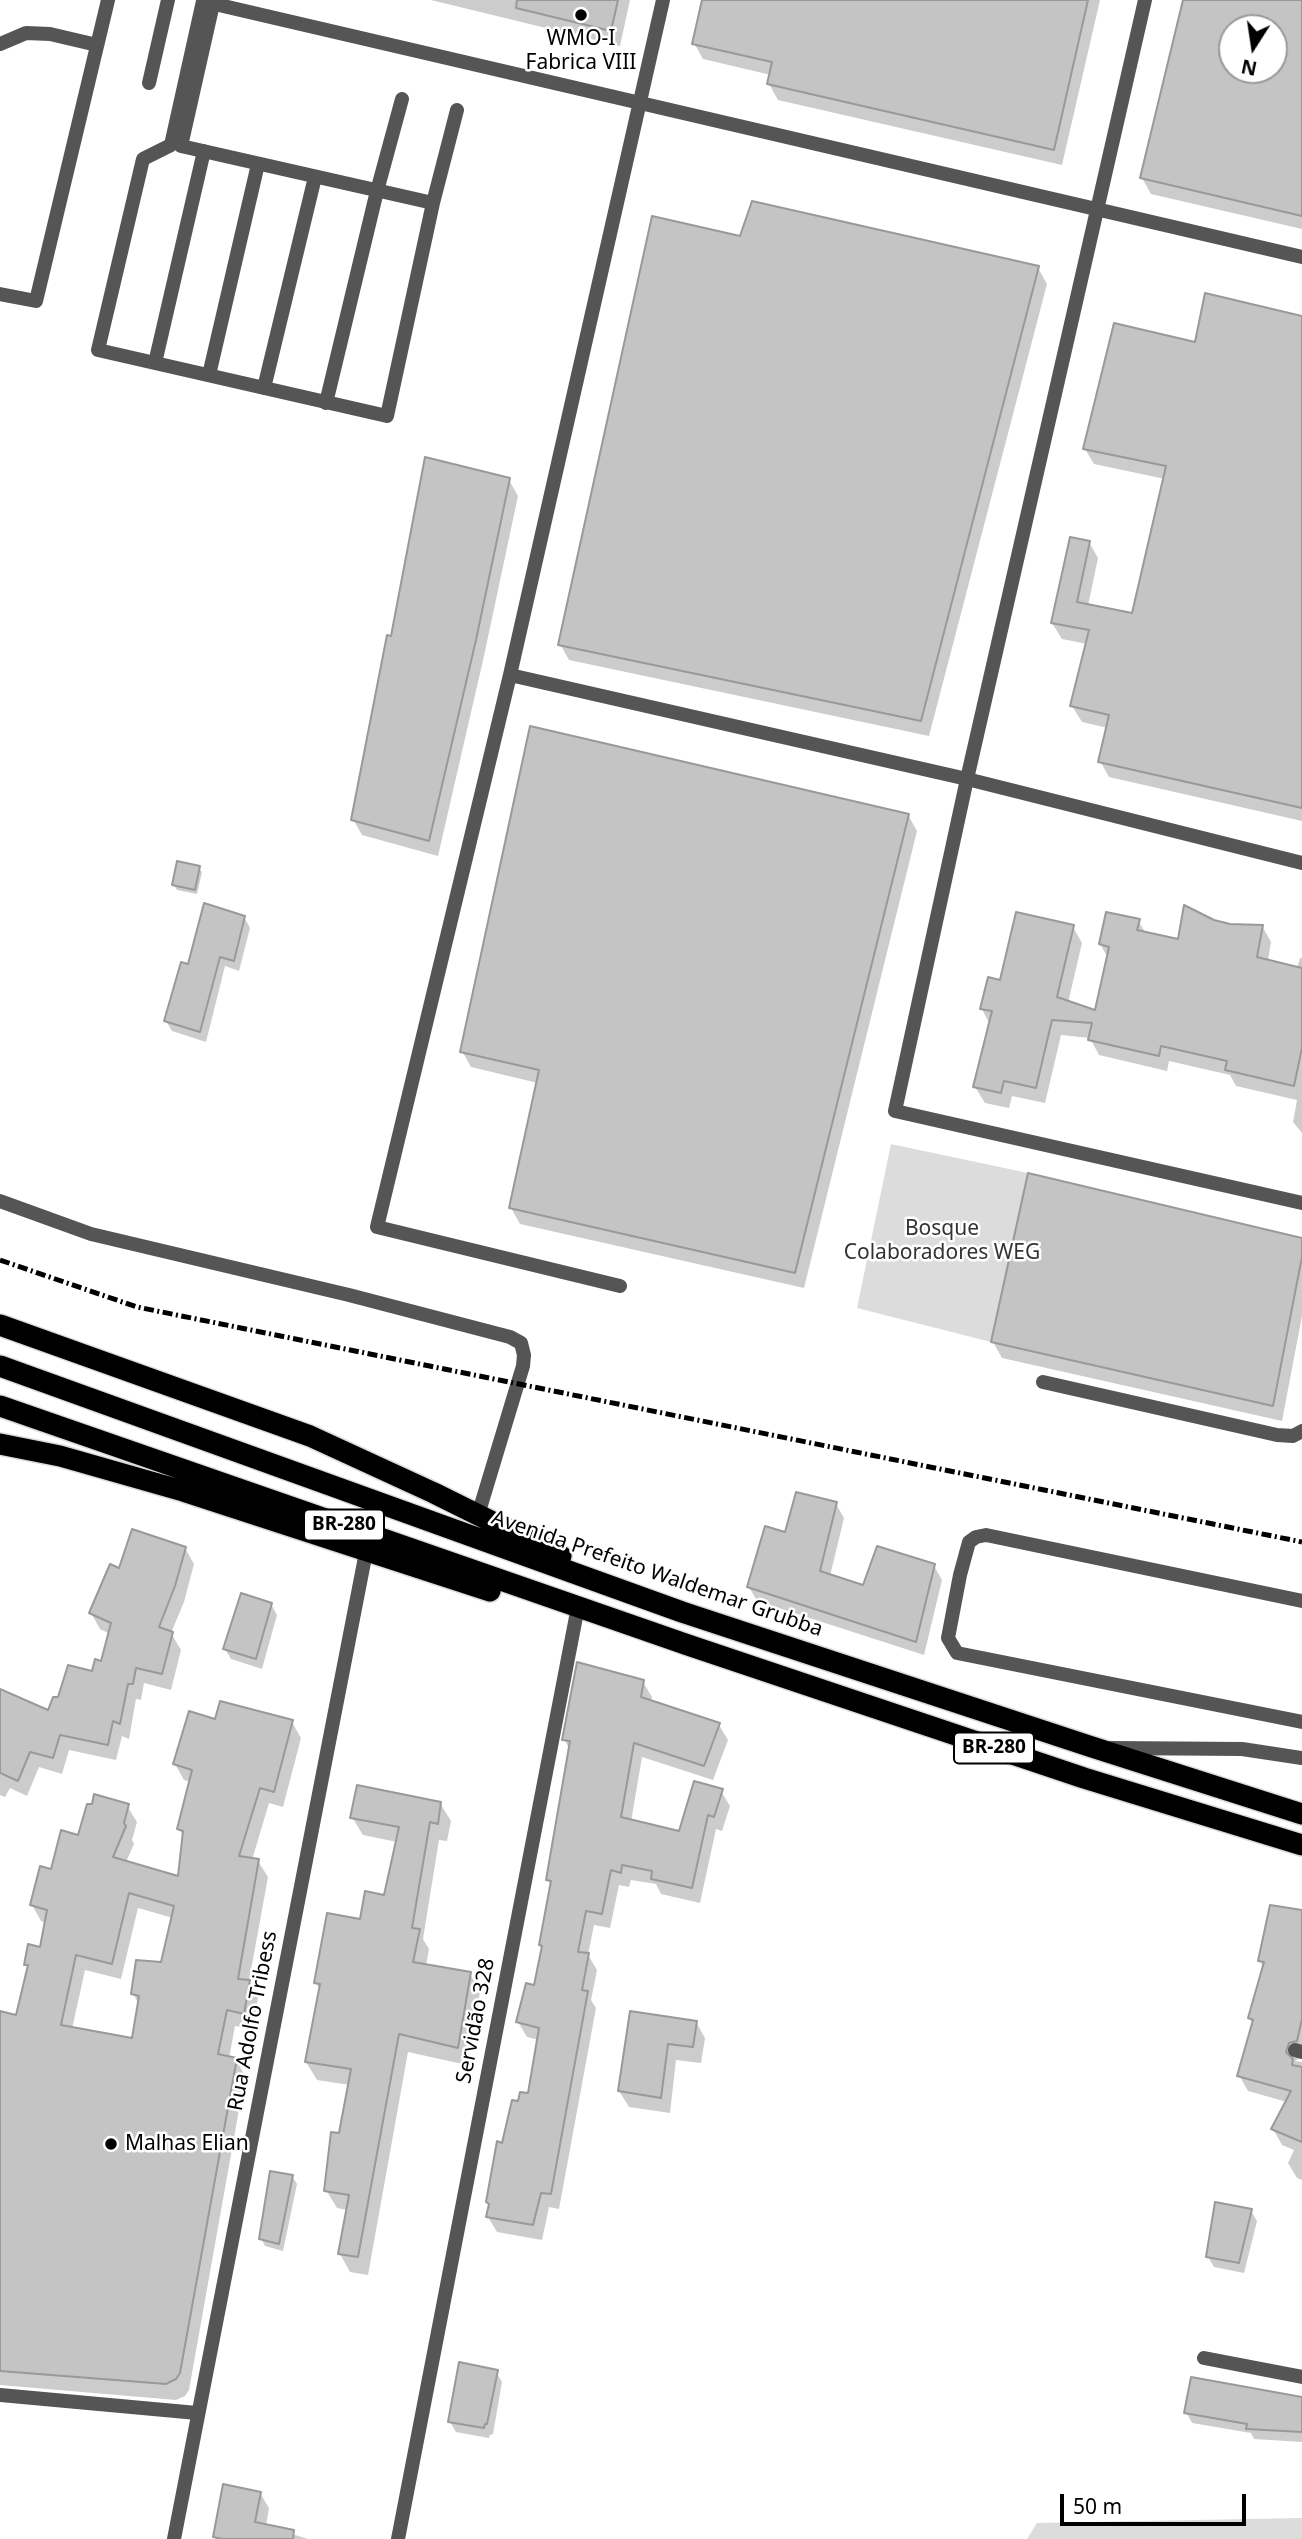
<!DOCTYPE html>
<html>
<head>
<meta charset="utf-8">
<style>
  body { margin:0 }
  #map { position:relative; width:1302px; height:2539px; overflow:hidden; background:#fff; font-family:"Noto Sans",sans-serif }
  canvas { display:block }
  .north { position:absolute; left:1218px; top:14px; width:70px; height:70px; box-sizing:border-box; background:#fff; border:2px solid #999; border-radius:50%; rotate:192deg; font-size:19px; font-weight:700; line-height:28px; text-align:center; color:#000 }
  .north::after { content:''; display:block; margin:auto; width:24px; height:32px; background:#000; clip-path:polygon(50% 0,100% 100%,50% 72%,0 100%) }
  .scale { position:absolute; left:1060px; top:2494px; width:186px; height:32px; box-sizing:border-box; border:4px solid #000; border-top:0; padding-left:9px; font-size:21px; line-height:24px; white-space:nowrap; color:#000; -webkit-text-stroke:5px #fff; paint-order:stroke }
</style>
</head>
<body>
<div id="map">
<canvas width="1302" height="2539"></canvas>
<div class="north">N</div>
<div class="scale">50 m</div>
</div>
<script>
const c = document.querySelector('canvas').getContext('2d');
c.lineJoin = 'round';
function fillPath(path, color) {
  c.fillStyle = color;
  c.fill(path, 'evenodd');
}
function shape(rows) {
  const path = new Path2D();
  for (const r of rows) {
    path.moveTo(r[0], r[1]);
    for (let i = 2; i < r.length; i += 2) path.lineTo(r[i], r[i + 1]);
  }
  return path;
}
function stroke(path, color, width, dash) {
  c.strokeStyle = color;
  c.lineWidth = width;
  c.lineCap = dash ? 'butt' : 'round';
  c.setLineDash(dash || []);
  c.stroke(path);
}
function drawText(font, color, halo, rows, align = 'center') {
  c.font = font + ' "Noto Sans",sans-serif';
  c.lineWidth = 5;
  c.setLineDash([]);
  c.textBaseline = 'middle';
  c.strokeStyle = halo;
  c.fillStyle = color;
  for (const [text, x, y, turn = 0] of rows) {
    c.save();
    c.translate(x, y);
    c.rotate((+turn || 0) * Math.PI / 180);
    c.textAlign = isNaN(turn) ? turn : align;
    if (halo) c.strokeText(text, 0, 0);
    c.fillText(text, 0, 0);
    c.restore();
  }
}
fillPath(shape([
  [891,1144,1028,1173,991,1342,857,1308],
  [1302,2518,1302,2539,1027,2539,1037,2523]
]), '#dcdcdc');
fillPath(shape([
  [431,0,630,0,620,46],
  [704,0,1100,0,1062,165,778,100,769,84,771,75,703,59,694,43],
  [1185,0,1302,0,1302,229,1151,194,1142,178],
  [1232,28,1274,28,1274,70,1232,70],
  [742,238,1038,268,1047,284,929,736,569,660,560,644],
  [1302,318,1302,821,1109,777,1100,761,1108,728,1082,722,1072,706,1087,644,1062,639,1052,623,1089,542,1098,558,1088,606,1134,615,1165,479,1094,464,1085,449,1197,344],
  [509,480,518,496,484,656,438,856,362,835,353,819,392,639],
  [908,815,917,831,804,1288,520,1224,511,1208,538,1083,471,1067,462,1051],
  [199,868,202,872,197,894,177,890,174,885],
  [244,917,250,928,239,971,225,966,206,1042,172,1031,166,1021,189,966],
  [1138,921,1146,933,1179,942,1213,922,1230,926,1262,926,1271,942,1268,961,1297,968,1300,958,1302,958,1302,1133,1293,1122,1297,1100,1236,1086,1230,1075,1169,1061,1167,1071,1099,1055,1090,1038,1061,1035,1045,1103,1012,1096,1009,1108,985,1103,975,1087,990,1025,982,1009,1002,982,1073,927,1082,943,1068,1003,1096,1012,1108,958,1100,944],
  [1302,1240,1302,1316,1282,1421,1002,1358,993,1342],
  [836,1504,844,1518,830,1576,864,1587,934,1566,942,1580,924,1655,757,1601,749,1587],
  [185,1548,194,1564,184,1602,171,1633,181,1650,171,1690,144,1683,141,1700,136,1699,129,1739,122,1736,116,1760,69,1750,62,1774,39,1767,27,1796,10,1788,5,1797,0,1795,0,1691,48,1712,59,1699,94,1674,102,1663,110,1634,100,1629,91,1613,120,1570],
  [271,1604,277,1615,262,1669,231,1659,225,1649],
  [643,1682,652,1697,651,1702,719,1725,728,1740,713,1780,642,1757,631,1822,680,1833,721,1791,730,1806,722,1831,716,1829,700,1903,661,1894,656,1884,631,1880,629,1887,619,1885,610,1928,594,1925,588,1955,597,1970,591,2000,596,2008,559,2209,549,2207,542,2240,497,2232,488,2217,490,2207,488,2202,504,2145,520,2103,529,2096,539,2040,527,2037,518,2022,535,1987,543,1949,541,1945,552,1887,548,1880,570,1750,564,1739],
  [216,1721,292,1722,301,1738,283,1807,269,1803,252,1860,258,1861,268,1877,249,1981,258,1997,253,2029,235,2026,229,2058,236,2060,245,2076,189,2390,185,2396,176,2400,0,2385,0,2013,18,2017,29,1969,26,1965,41,1949,46,1923,41,1921,32,1905,52,1871,79,1837,127,1806,137,1822,132,1840,134,1844,126,1862,180,1878,184,1837,179,1829,191,1782,184,1780,175,1764],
  [138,1908,173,1918,163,1964,133,1993,139,2005,133,2040,72,2029,85,1970,121,1979],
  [440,1803,451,1821,447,1841,439,1840,423,1939,429,1949,426,1966,470,1974,480,1992,467,2065,408,2052,368,2275,350,2272,340,2254,348,2210,337,2208,326,2190,341,2135,350,2085,317,2080,306,2062,320,1990,316,1983,362,1921,386,1897,397,1842,363,1835,352,1817],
  [1302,1911,1302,2056,1295,2061,1302,2062,1302,2180,1297,2178,1288,2163,1294,2150,1282,2145,1273,2129,1287,2102,1248,2091,1239,2075,1253,2024,1249,2017,1264,1968,1260,1961],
  [632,2013,696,2022,705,2038,701,2063,676,2060,670,2113,629,2107,619,2091],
  [292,2176,297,2184,283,2251,265,2246,261,2238],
  [1251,2211,1257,2221,1244,2273,1214,2267,1208,2257],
  [496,2372,502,2382,493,2434,490,2435,489,2438,456,2432,450,2422],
  [1302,2398,1302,2442,1254,2439,1251,2433,1192,2423,1186,2412],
  [260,2493,269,2508,266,2526,308,2539,216,2539,215,2537]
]), '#0003');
const building = shape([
  [517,0,618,0,611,31,516,8,517,0],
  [702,0,1088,0,1054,150,767,84,772,62,692,44,702,0],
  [1183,0,1302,0,1302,216,1140,178,1183,0],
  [1232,28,1274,28,1274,70,1232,70,1232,28],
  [752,201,1039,266,921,721,558,645,652,216,740,236,752,201],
  [1205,293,1302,316,1302,808,1098,762,1109,715,1070,706,1089,630,1051,623,1070,537,1090,541,1077,602,1132,613,1166,466,1083,449,1114,323,1195,342,1205,293],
  [425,457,510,478,476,640,429,841,351,820,387,635,391,636,425,457],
  [530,726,909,814,795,1273,509,1208,539,1070,460,1052,530,726],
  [177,861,200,866,195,890,172,885,177,861],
  [204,903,245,916,234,961,220,957,200,1032,164,1021,181,962,188,964,204,903],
  [1184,905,1214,920,1230,924,1263,925,1257,957,1302,968,1302,1048,1294,1086,1225,1070,1227,1061,1161,1046,1159,1056,1088,1040,1092,1023,1052,1020,1036,1088,1004,1081,1001,1093,973,1087,992,1011,980,1009,988,977,1000,980,1016,912,1074,925,1057,997,1095,1010,1109,947,1099,944,1106,912,1140,919,1137,930,1178,939,1184,905],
  [1028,1173,1302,1238,1302,1257,1273,1406,991,1342,1028,1173],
  [796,1492,837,1502,820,1571,863,1585,877,1546,935,1564,916,1642,747,1587,765,1526,785,1532,796,1492],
  [132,1529,186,1547,175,1586,159,1627,173,1632,162,1674,136,1668,133,1684,128,1684,120,1724,113,1721,108,1745,60,1735,53,1758,30,1752,18,1781,0,1773,0,1689,48,1710,53,1697,58,1697,68,1665,92,1671,95,1659,101,1661,111,1623,89,1613,110,1564,119,1568,132,1529],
  [241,1593,272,1603,256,1659,223,1649,241,1593],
  [577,1662,644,1680,641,1697,720,1723,704,1766,634,1743,621,1817,679,1831,694,1781,723,1789,714,1817,708,1815,692,1888,651,1879,652,1871,622,1865,621,1873,611,1870,602,1914,586,1911,578,1952,589,1953,582,1990,588,1991,551,2194,541,2193,533,2225,486,2217,489,2204,486,2202,497,2141,502,2143,512,2100,518,2101,520,2092,528,2093,539,2028,516,2022,526,1983,534,1985,542,1946,539,1945,551,1881,546,1880,570,1741,562,1740,577,1662],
  [220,1701,293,1720,274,1792,260,1788,239,1856,259,1859,238,1979,250,1980,244,2014,227,2010,218,2054,237,2058,180,2373,176,2379,166,2384,0,2371,0,2011,16,2015,28,1965,24,1965,28,1944,40,1947,47,1910,30,1905,40,1866,51,1869,61,1830,78,1835,87,1804,92,1804,94,1794,129,1804,124,1823,126,1826,113,1857,178,1876,183,1831,177,1829,192,1770,173,1764,189,1711,215,1719,220,1701],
  [129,1893,174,1906,161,1962,136,1960,131,1994,139,1996,132,2038,61,2025,76,1955,112,1964,129,1893],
  [357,1785,441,1802,438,1824,430,1822,412,1928,420,1929,413,1962,471,1972,458,2048,399,2034,358,2257,338,2254,349,2195,324,2191,331,2132,339,2133,351,2069,305,2062,320,1984,314,1983,327,1913,360,1919,365,1891,384,1895,399,1827,350,1818,357,1785],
  [1270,1905,1302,1910,1302,2019,1297,2041,1289,2043,1286,2052,1293,2059,1292,2065,1302,2067,1302,2142,1271,2129,1291,2091,1237,2076,1253,2020,1248,2018,1264,1962,1258,1961,1270,1905],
  [630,2011,697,2021,693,2047,668,2044,661,2098,618,2091,630,2011],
  [270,2171,293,2175,279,2244,259,2239,270,2171],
  [1215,2202,1252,2209,1239,2263,1206,2257,1215,2202],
  [459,2362,498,2370,487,2424,485,2424,484,2428,448,2422,459,2362],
  [1191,2377,1302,2397,1302,2432,1246,2429,1247,2424,1184,2413,1191,2377],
  [223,2484,261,2492,255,2522,294,2530,293,2539,223,2539,213,2537,223,2484]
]);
fillPath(building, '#c4c4c4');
stroke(building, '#999', 2);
const highway = shape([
  [0,1325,310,1436,434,1493,561,1556],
  [0,1366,682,1612,1092,1747,1302,1814],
  [0,1406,688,1645,1084,1778,1302,1845],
  [0,1444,60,1456,183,1491,490,1591]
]);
stroke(highway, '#dbdbdb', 24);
stroke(shape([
  [1145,0,967,779,895,1111,1302,1203],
  [203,1,171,145,143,159,98,350,387,416,433,203,181,146,213,4],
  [206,2,1302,257],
  [0,44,26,33,50,34,97,45],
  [149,83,168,0],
  [433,203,457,110],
  [0,294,36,301,108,0],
  [155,363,204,151],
  [209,375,258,164],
  [264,388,315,177],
  [326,403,377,191,402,99],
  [510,675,967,779,1302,863],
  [0,1201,91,1234,349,1295,510,1337,521,1343,524,1355,523,1366,478,1515],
  [620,1286,377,1227,510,675,663,0],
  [1043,1382,1277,1435,1293,1436,1302,1431],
  [1302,1601,986,1535,976,1537,969,1542,960,1575,948,1638,957,1653,1302,1722],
  [1112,1748,1242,1749,1302,1758],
  [1295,2050,1302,2052],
  [1204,2358,1302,2377]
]), '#555', 14);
stroke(shape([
  [0,2395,197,2413],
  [174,2539,366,1552],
  [398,2539,576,1617]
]), '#555', 14);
stroke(highway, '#000', 21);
stroke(shape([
  [0,1260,137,1307,1302,1542]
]), '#000', 5, [10, 3.5, 2, 3.5]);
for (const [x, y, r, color] of [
  [581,15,7,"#000"],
  [111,2144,7,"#000"]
]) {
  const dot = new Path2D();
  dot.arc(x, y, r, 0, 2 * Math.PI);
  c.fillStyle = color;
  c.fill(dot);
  stroke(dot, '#fff', 2.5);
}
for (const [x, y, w] of [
  [344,1525,80],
  [994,1748,80]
]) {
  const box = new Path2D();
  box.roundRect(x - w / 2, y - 15.5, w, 31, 5);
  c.fillStyle = '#fff';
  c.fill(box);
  stroke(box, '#000', 2);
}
drawText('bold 19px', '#000', null, [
  ["BR-280",344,1525],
  ["BR-280",994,1748]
]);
drawText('21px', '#000', '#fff', [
  ["WMO-I",581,39],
  ["Fabrica VIII",581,63],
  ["Malhas Elian",125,2144,"left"]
]);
drawText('21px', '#333', '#fff', [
  ["Bosque",942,1229],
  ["Colaboradores WEG",942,1253]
]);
drawText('21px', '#000', '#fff', [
  ["Avenida Prefeito Waldemar Grubba",657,1574,19],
  ["Rua Adolfo Tribess",253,2021,-79],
  ["Servidão 328",476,2021,-79]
]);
</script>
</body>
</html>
